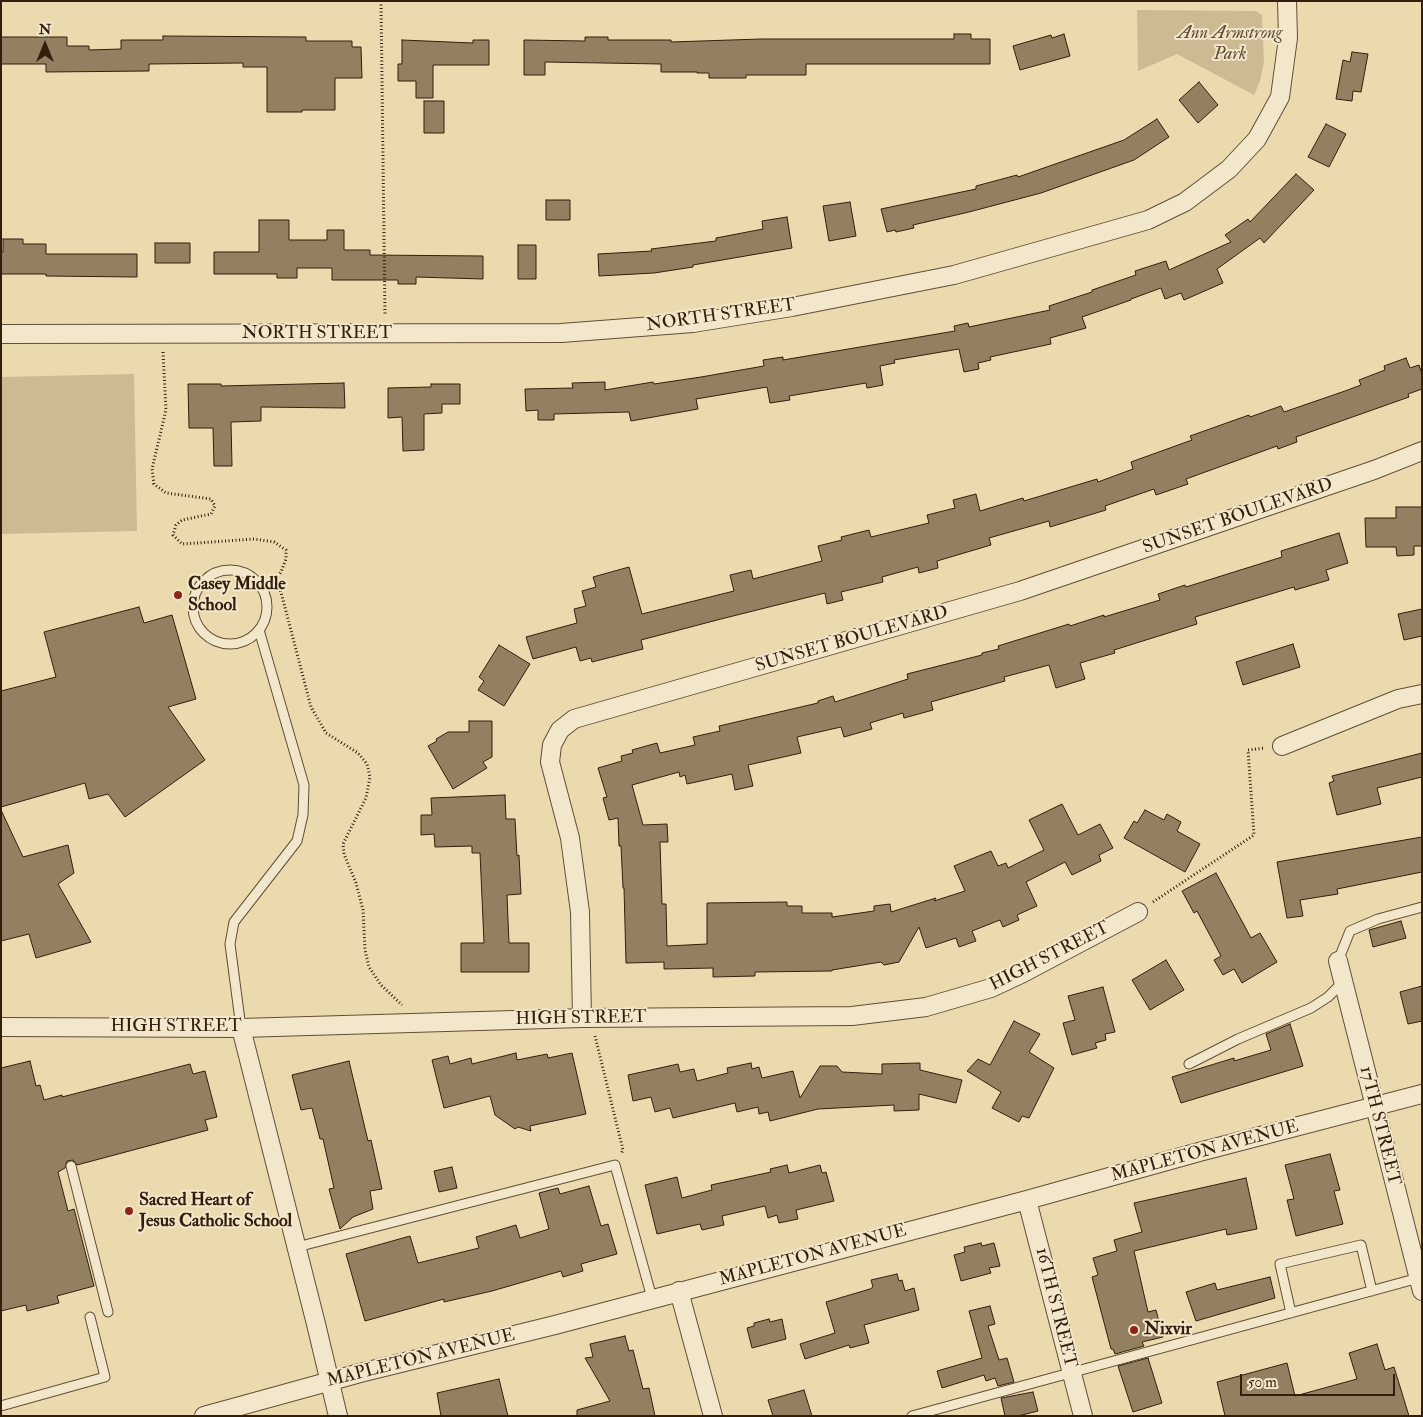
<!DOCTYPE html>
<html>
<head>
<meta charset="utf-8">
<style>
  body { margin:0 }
  #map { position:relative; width:1423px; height:1417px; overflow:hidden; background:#ecdaaf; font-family:"IM FELL Double Pica",serif }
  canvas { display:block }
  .frame { position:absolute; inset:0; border:2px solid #331e0d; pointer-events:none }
  .north { position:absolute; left:20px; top:20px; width:50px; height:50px; -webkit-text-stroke:4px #f3e7cb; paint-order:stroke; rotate:0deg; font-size:14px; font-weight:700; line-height:20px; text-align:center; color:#331e0d }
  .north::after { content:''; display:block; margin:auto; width:18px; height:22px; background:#331e0d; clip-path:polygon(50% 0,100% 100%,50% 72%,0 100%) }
  .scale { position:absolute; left:1240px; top:1374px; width:155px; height:22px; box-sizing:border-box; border:2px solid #331e0d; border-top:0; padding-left:6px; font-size:15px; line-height:18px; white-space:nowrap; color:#331e0d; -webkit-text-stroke:4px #f3e7cb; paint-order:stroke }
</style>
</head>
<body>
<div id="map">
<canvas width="1423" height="1417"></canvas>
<div class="frame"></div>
<div class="north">N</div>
<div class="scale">50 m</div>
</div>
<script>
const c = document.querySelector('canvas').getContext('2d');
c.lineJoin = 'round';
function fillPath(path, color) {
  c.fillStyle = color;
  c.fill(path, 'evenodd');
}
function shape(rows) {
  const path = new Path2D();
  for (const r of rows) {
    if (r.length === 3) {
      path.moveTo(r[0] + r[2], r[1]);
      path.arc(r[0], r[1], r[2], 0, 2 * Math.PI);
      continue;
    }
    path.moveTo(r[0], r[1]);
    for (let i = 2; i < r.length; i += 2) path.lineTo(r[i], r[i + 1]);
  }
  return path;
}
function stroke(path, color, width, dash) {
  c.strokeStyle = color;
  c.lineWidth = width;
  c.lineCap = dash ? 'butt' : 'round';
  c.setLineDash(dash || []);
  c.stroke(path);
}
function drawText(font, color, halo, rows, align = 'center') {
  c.font = font + ' "IM FELL Double Pica",serif';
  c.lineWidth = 4;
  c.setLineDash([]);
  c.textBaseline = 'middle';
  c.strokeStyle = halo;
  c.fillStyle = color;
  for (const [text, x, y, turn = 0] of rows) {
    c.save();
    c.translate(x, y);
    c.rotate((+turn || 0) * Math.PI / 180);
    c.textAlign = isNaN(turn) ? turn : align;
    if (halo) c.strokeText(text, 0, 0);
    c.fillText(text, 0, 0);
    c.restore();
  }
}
fillPath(shape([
  [1137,10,1256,11,1262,15,1264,62,1260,81,1254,95,1177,54,1138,71],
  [134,374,137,531,1,534,1,377]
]), '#cdba93');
const building = shape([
  [954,34,971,34,971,39,990,39,990,64,806,64,806,75,746,75,746,78,709,78,709,73,697,73,697,72,661,72,661,64,545,62,545,75,524,75,524,40,585,41,585,37,608,37,608,40,671,40,671,42,761,39,954,39,954,34],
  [1064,34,1070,56,1020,70,1013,46,1051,35,1052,38,1064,34],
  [163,36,306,37,306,41,352,41,352,47,361,47,362,78,335,78,335,110,302,110,302,112,267,112,267,67,243,67,243,63,149,64,149,71,46,72,46,64,1,64,1,37,67,37,67,46,89,46,89,50,121,49,121,40,163,40,163,36],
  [402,40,473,43,473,40,489,40,489,65,433,65,433,98,416,98,416,81,398,81,398,64,402,64,402,40],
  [1352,52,1368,54,1361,92,1353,91,1352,101,1336,99,1343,60,1350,62,1352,52],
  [1199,82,1218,105,1198,123,1179,100,1199,82],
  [424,101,444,101,444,133,424,133,424,101],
  [1157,119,1169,137,1134,160,1041,193,969,212,913,225,914,228,896,232,895,230,887,232,881,209,976,189,976,186,1017,175,1018,177,1124,140,1157,119],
  [1326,124,1346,134,1329,167,1308,157,1326,124],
  [1296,174,1314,190,1264,243,1260,238,1217,269,1223,283,1184,300,1181,293,1165,299,1161,288,1131,299,1131,300,1082,317,1086,328,1050,338,1051,344,990,357,991,360,978,363,979,369,964,372,959,349,894,360,895,363,880,366,883,385,867,388,866,383,789,396,790,400,770,403,767,387,696,399,698,409,631,421,629,412,554,414,554,420,538,420,538,410,526,411,525,389,573,388,572,383,605,382,605,390,653,382,654,384,701,377,764,366,763,360,783,357,783,360,955,331,954,326,968,323,969,327,1050,310,1049,306,1092,292,1092,290,1136,275,1135,271,1166,261,1169,270,1231,242,1225,235,1248,219,1250,222,1296,174],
  [546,200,570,200,570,220,546,220,546,200],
  [850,202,856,236,829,241,823,206,850,202],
  [787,217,792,248,693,265,693,267,654,273,599,276,598,254,652,251,651,249,716,241,716,238,763,229,762,221,787,217],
  [259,220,289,220,289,240,327,240,327,230,344,230,344,250,370,250,370,255,483,256,483,279,416,277,416,284,398,284,398,280,332,280,332,268,297,268,297,278,277,278,277,274,214,274,214,252,259,252,259,220],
  [3,239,23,239,23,244,46,244,46,254,137,254,137,277,46,276,46,274,1,274,1,252,3,252,3,239],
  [155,243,190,243,190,263,155,263,155,243],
  [518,245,536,245,536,279,518,279,518,245],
  [1406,358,1410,368,1419,365,1422,374,1422,389,1408,394,1409,397,1296,437,1297,442,1278,449,1277,446,1186,479,1188,484,1156,495,1154,489,1105,506,1106,510,1050,527,1049,521,989,538,991,545,937,561,938,568,919,573,918,567,882,577,883,582,841,592,843,600,827,604,825,593,721,619,641,640,643,649,592,662,591,658,580,661,576,647,533,659,526,637,577,623,574,609,586,606,582,591,596,587,593,577,629,567,642,614,734,591,730,575,751,570,753,579,822,561,818,546,842,540,841,537,869,530,871,537,929,523,927,515,955,508,953,500,976,494,980,511,1023,498,1024,501,1097,479,1098,482,1133,469,1131,462,1192,440,1190,436,1249,415,1250,417,1281,406,1284,412,1345,391,1361,385,1359,380,1385,370,1384,366,1406,358],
  [344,383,345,408,261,407,261,421,231,422,232,466,214,466,213,428,189,428,188,384,221,384,221,386,344,383],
  [431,384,460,384,460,404,442,404,442,413,424,414,424,450,403,451,402,417,388,418,388,388,431,387,431,384],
  [1396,507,1422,507,1422,546,1414,546,1414,555,1397,556,1396,547,1366,547,1365,518,1396,518,1396,507],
  [1339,533,1348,563,1326,570,1329,580,1295,590,1294,587,1195,617,1197,624,1114,650,1115,653,1080,663,1085,679,1056,688,1049,665,1004,677,1005,681,931,702,933,710,904,718,903,713,870,723,872,729,844,737,841,727,797,737,801,753,748,765,753,786,735,790,732,774,687,784,685,775,680,777,679,772,632,785,643,825,667,824,668,842,660,842,662,904,666,904,667,946,707,944,707,903,787,902,787,906,802,906,802,913,832,913,832,917,874,911,874,906,890,904,891,912,936,898,934,901,965,891,954,866,991,851,998,866,1006,863,1008,868,1044,850,1029,820,1062,804,1078,835,1100,824,1113,848,1099,855,1101,861,1072,875,1065,862,1026,882,1037,906,1017,915,1019,920,1003,927,1000,920,972,931,976,941,959,947,956,938,926,948,919,927,899,962,884,965,881,962,832,970,832,971,755,972,755,976,713,977,713,968,664,969,664,962,626,963,624,888,623,888,621,846,619,846,618,818,609,820,603,798,607,797,598,768,622,761,621,756,633,753,632,750,657,743,660,753,695,745,693,737,720,731,719,726,818,703,818,701,833,696,835,702,908,679,907,674,982,655,982,653,999,649,998,646,1069,624,1070,626,1104,615,1104,617,1160,600,1158,594,1185,585,1186,587,1282,557,1281,551,1339,533],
  [139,607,144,623,172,615,196,699,168,707,205,760,125,817,108,794,89,799,85,783,1,807,1,691,56,677,44,632,139,607],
  [1422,609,1422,636,1404,640,1398,614,1422,609],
  [1293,644,1300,667,1243,685,1236,662,1293,644],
  [499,645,530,664,504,706,478,690,484,681,479,677,499,645],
  [469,721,492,721,492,757,483,762,487,768,453,789,428,746,437,741,436,739,448,732,469,732,469,721],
  [1422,753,1422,777,1377,788,1381,804,1337,815,1329,783,1334,781,1332,776,1422,753],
  [505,795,506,819,515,819,517,856,519,855,521,894,507,895,509,943,529,943,529,972,461,972,461,943,484,943,480,853,472,853,472,846,435,847,434,834,421,835,421,815,432,815,431,798,505,795],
  [1,810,23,857,68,845,74,873,58,884,91,942,36,958,29,934,1,941,1,810],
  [1145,810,1164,820,1167,814,1181,822,1177,831,1200,844,1185,872,1124,838,1134,821,1137,823,1145,810],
  [1422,837,1422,872,1337,889,1338,894,1300,900,1303,916,1287,918,1277,862,1422,837],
  [1216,873,1251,938,1260,933,1277,962,1242,983,1234,969,1223,975,1214,960,1221,956,1197,911,1194,913,1182,891,1216,873],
  [1401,921,1406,938,1373,947,1369,930,1401,921],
  [1166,960,1184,990,1150,1010,1132,980,1166,960],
  [1422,986,1422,1021,1408,1024,1400,992,1422,986],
  [1103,987,1115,1032,1105,1034,1106,1040,1095,1043,1097,1048,1072,1055,1063,1023,1075,1020,1068,996,1103,987],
  [1014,1021,1040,1034,1029,1052,1054,1068,1029,1118,1022,1116,1019,1122,992,1108,1001,1092,967,1071,978,1059,990,1065,1014,1021],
  [1290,1024,1303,1066,1181,1103,1172,1077,1234,1058,1234,1061,1271,1050,1266,1034,1290,1024],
  [516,1053,517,1060,547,1054,548,1058,572,1053,586,1114,530,1126,531,1131,518,1127,515,1129,495,1115,490,1096,444,1108,432,1060,448,1056,450,1064,471,1058,472,1064,516,1053],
  [30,1061,36,1086,40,1085,44,1100,62,1095,62,1097,190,1064,193,1074,205,1071,217,1117,205,1120,208,1130,77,1165,73,1160,67,1161,65,1168,58,1172,68,1211,74,1209,94,1286,57,1296,59,1303,27,1311,26,1305,1,1311,1,1068,30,1061],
  [349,1061,368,1141,371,1140,382,1189,370,1191,373,1209,353,1217,340,1229,329,1189,334,1188,323,1139,320,1139,312,1108,301,1110,292,1075,349,1061],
  [751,1063,752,1069,759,1067,762,1078,793,1071,800,1098,820,1066,837,1066,842,1072,882,1074,882,1064,920,1063,920,1070,962,1080,956,1103,919,1094,919,1110,894,1111,894,1105,818,1109,770,1121,768,1112,759,1114,758,1107,737,1112,735,1103,673,1118,670,1108,655,1112,651,1097,633,1101,628,1075,678,1064,680,1072,694,1069,697,1081,728,1073,727,1068,751,1063],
  [1330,1154,1340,1190,1334,1191,1343,1224,1296,1236,1287,1200,1294,1199,1285,1165,1330,1154],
  [787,1165,789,1173,820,1165,822,1173,826,1172,834,1201,796,1210,798,1219,779,1223,777,1215,768,1218,765,1206,722,1216,724,1225,702,1230,700,1224,657,1234,645,1185,677,1177,682,1198,712,1190,711,1185,771,1172,770,1169,787,1165],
  [452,1167,457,1188,439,1192,434,1171,452,1167],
  [1246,1178,1257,1229,1227,1235,1226,1229,1134,1251,1148,1312,1156,1310,1163,1337,1142,1342,1144,1346,1115,1354,1113,1349,1111,1349,1092,1277,1098,1275,1093,1258,1117,1251,1114,1240,1142,1232,1134,1203,1246,1178],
  [589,1186,601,1226,608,1224,617,1254,581,1264,583,1271,563,1277,561,1271,492,1291,444,1302,444,1299,365,1321,346,1254,410,1236,418,1263,479,1248,476,1237,516,1225,520,1238,549,1229,539,1193,558,1188,560,1194,589,1186],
  [981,1243,982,1246,994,1243,1000,1266,989,1268,991,1273,961,1281,954,1255,965,1252,964,1247,981,1243],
  [897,1274,899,1281,902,1280,905,1291,914,1288,919,1310,864,1325,869,1343,850,1348,849,1345,805,1359,800,1344,835,1333,826,1302,870,1289,873,1287,871,1280,897,1274],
  [1270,1277,1275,1298,1196,1321,1186,1292,1215,1283,1217,1290,1270,1277],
  [990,1306,995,1324,988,1326,999,1360,1007,1358,1014,1382,998,1386,995,1378,986,1381,984,1375,942,1388,937,1371,982,1358,969,1311,990,1306],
  [769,1319,770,1322,782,1319,786,1339,752,1348,747,1328,754,1326,754,1323,769,1319],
  [625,1336,629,1351,633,1350,643,1389,649,1388,655,1416,577,1416,577,1410,610,1401,585,1358,593,1357,590,1344,625,1336],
  [1377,1344,1385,1370,1394,1367,1409,1416,1225,1416,1217,1382,1287,1363,1295,1396,1357,1379,1349,1353,1377,1344],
  [1148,1358,1162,1403,1133,1412,1118,1366,1148,1358],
  [499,1379,508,1416,441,1416,437,1393,499,1379],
  [804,1390,812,1416,773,1416,768,1400,804,1390],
  [1033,1392,1038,1411,1018,1416,1005,1416,1001,1398,1033,1392]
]);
fillPath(building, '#938061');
stroke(building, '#331e0d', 1);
const service = shape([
  [230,607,37],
  [1338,961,1350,931,1378,919,1422,907],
  [241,1028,230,944,234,922,297,841,303,815,304,785,259,630],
  [1189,1064,1238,1039,1311,1008,1328,997,1343,982],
  [71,1166,108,1312],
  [297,1247,615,1165,652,1298],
  [1291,1313,1280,1264,1361,1245,1372,1291],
  [1,1406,105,1377,90,1317],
  [912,1416,1422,1277]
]);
const minor = shape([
  [1,334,561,333,693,323,792,307,954,275,1148,220,1185,202,1229,169,1257,139,1280,97,1288,38,1287,1],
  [1282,746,1398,699,1422,694],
  [1338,961,1422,1291],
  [582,1018,580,912,570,838,550,762,552,745,560,730,574,719,1020,591,1374,470,1422,451],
  [1,1027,241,1028,582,1018,852,1016,926,1007,991,988,1023,973,1138,912],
  [241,1028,316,1324,338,1416],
  [1027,1200,1083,1416],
  [679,1291,713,1416],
  [204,1416,360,1373,555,1325,1027,1200,1199,1152,1422,1094]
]);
stroke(service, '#614d36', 11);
stroke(minor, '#614d36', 20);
stroke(shape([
  [381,1,385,316],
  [163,352,166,410,152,469,154,484,166,493,211,499,215,506,211,514,182,520,176,525,173,535,182,544,254,539,274,542,286,550,286,559,281,572,265,593],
  [277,577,311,707,326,733,358,753,367,764,370,777,366,798,343,844,344,854,356,883,363,910,365,950,369,967,381,985,402,1005],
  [1153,902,1254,835,1248,750,1265,748],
  [595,1036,623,1150,621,1154]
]), '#331e0d', 3, [1, 2.5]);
stroke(service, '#f3e7cb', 9);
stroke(minor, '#f3e7cb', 18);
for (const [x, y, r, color] of [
  [178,595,5,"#8f2418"],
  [129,1211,5,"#8f2418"],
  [1134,1330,5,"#8f2418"]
]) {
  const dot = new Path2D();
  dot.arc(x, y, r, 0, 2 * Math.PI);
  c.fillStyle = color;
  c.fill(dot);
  stroke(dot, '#f3e7cb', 2);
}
drawText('italic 18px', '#614d35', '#f3e7cb', [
  ["Ann Armstrong",1230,34],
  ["Park",1230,55]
]);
drawText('18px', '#331e0d', '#f3e7cb', [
  ["NORTH STREET",721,316,-8],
  ["NORTH STREET",317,334],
  ["SUNSET BOULEVARD",1238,517,-19],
  ["SUNSET BOULEVARD",852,640,-16],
  ["HIGH STREET",1050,957,-27],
  ["HIGH STREET",581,1019,-1],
  ["HIGH STREET",176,1027],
  ["17TH STREET",1379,1126,76],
  ["MAPLETON AVENUE",1205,1152,-15],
  ["MAPLETON AVENUE",813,1256,-15],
  ["16TH STREET",1055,1308,76],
  ["MAPLETON AVENUE",421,1359,-14]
]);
drawText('bold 18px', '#331e0d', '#f3e7cb', [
  ["Casey Middle",188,585],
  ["School",188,606],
  ["Sacred Heart of",139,1201],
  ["Jesus Catholic School",139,1222],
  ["Nixvir",1144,1330]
], 'left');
</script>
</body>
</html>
